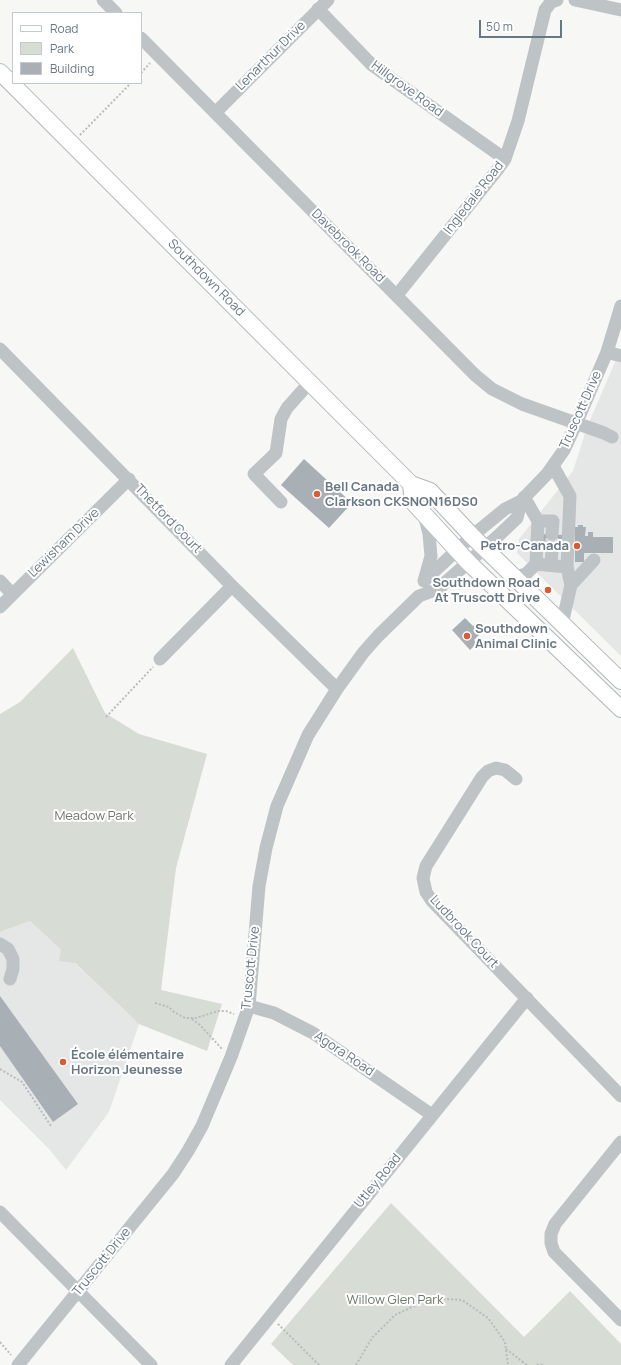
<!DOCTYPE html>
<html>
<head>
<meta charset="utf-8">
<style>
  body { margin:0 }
  #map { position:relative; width:621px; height:1365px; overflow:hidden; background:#f7f7f5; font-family:Manrope,sans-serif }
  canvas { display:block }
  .legend { position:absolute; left:12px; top:12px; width:130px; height:72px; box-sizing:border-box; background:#fff; border:1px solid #c3c9ce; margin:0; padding:5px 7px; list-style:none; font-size:12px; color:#687784 }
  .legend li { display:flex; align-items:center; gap:8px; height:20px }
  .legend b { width:20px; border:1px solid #c3c9ce }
  .scale { position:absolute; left:479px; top:20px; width:83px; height:18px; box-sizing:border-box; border:2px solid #687784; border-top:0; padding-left:5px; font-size:12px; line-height:14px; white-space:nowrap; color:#687784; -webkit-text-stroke:3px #fff; paint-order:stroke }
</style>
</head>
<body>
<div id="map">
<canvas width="621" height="1365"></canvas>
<ul class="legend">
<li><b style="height:5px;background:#fff"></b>Road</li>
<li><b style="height:11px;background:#d7dcd4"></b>Park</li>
<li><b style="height:11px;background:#a8b0b5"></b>Building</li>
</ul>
<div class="scale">50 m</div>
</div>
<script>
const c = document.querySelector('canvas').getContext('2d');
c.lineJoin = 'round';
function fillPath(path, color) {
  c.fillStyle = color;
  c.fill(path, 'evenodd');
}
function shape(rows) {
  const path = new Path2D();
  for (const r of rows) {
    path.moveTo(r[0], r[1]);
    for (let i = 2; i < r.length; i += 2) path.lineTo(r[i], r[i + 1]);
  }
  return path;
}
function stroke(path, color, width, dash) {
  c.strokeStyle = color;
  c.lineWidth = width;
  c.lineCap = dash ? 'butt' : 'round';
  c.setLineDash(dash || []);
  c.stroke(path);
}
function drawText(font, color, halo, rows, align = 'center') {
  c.font = font + ' Manrope,sans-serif';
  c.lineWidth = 4;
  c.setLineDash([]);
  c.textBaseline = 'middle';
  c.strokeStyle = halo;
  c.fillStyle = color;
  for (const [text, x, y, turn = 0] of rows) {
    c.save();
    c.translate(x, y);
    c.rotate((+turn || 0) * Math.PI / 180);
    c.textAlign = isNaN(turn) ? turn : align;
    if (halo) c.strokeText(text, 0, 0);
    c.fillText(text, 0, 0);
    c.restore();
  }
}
fillPath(shape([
  [615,362,621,363,621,656,517,553,519,539,573,471,587,427],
  [30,921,139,1024,109,1112,66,1170,49,1149,0,1100,0,932]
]), '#e5e6e6');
fillPath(shape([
  [73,648,105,713,139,734,207,754,176,868,161,990,222,1004,207,1051,139,1024,75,963,59,961,61,950,30,921,0,932,0,714,20,702],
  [391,1203,524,1337,570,1291,621,1344,621,1365,293,1365,271,1344]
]), '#d7dcd4');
fillPath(shape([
  [304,459,352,503,329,528,281,485],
  [578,525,583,525,583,527,586,527,585,536,588,536,588,532,593,532,593,537,613,537,613,553,584,553,584,562,575,562,575,527,578,527],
  [540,534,564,535,563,551,540,550],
  [465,618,473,626,475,624,482,632,474,640,477,643,470,650,452,630],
  [0,996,78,1104,53,1122,0,1046]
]), '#a8b0b5');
stroke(shape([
  [552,551,552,534]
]), '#d3d7d9', 13, [13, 6]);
const major = shape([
  [0,72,411,484,430,491,472,536,621,681],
  [411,484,413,502,468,562,621,709]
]);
stroke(major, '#b2b7bb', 18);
stroke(shape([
  [141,73,150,63],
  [80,135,131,83],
  [106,717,153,667],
  [155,1003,169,1007,174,1012,185,1018,196,1018,218,1011,226,1011,234,1014],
  [192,1019,200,1025,222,1049],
  [0,1069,22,1082,51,1126],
  [278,1324,319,1365],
  [0,1342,11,1355],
  [506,1349,527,1365],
  [356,1365,372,1338,395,1315,431,1298,462,1300,488,1318,505,1342,508,1365],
  [537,1365,540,1364,543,1365]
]), '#b9bcbe', 2, [2, 2]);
stroke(shape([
  [103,0,116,13],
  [575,0,621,10],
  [318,9,372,65,505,159],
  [141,38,475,375,492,389,522,404,604,433,612,437],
  [215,113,328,0],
  [397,295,498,169,505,159,518,121,545,10,551,2,557,0],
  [0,349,232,586,337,689],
  [607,352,621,356],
  [553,466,570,496,567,567],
  [524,497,538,521,536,564],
  [281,502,254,474,276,453,281,419,287,408,310,382],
  [424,514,429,534,431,556,424,581],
  [538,521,553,521,552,534],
  [551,565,552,551],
  [515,577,526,574,536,564,567,567,571,585,562,624],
  [425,580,472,536,505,509,521,501,547,474,564,450,576,424,607,352,621,306],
  [0,581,12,594],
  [571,585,594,560],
  [0,607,129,479],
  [160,659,232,586],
  [516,779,505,770,496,768,488,771,482,777,426,866,423,878,426,892,432,901,621,1096],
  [0,944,8,949,13,959,13,969,10,979],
  [249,1006,274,1013,313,1033,432,1115],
  [621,1142,555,1224,551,1234,551,1243,554,1252,621,1320],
  [0,1212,151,1365],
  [18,1365,173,1174,188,1151,202,1126,231,1057,249,1006,259,886,266,848,277,806,308,735,337,689,363,653,378,636,419,596,438,589,497,537,517,518,521,501],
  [231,1365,527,998]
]), '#bec3c6', 13);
stroke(major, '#fff', 16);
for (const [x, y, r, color] of [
  [317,494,4,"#d85d34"],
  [577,546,4,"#d85d34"],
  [548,590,4,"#d85d34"],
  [467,636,4,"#d85d34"],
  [63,1062,4,"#d85d34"]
]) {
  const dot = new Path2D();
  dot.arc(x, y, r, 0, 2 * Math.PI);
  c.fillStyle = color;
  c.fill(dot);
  stroke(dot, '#fff', 1.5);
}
drawText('13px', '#687784', '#fff', [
  ["Lenarthur Drive",271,56,-45],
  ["Hillgrove Road",407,89,36],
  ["Ingledale Road",474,198,-52],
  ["Davebrook Road",348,246,45],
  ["Southdown Road",206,278,45],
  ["Truscott Drive",581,410,-66],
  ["Thetford Court",168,519,46],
  ["Lewisham Drive",64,543,-44],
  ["Ludbrook Court",464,932,47],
  ["Truscott Drive",251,968,-84],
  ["Agora Road",344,1054,34],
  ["Utley Road",378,1181,-51],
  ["Truscott Drive",102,1262,-51]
]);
drawText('bold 13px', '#687784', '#fff', [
  ["Bell Canada",325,487],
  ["Clarkson CKSNON16DS0",325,502],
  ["Petro-Canada",569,546,"right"],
  ["Southdown Road",540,583,"right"],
  ["At Truscott Drive",540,598,"right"],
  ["Southdown",475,629],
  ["Animal Clinic",475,644],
  ["École élémentaire",71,1055],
  ["Horizon Jeunesse",71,1070]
], 'left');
drawText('13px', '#6b7b67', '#fff', [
  ["Meadow Park",94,816],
  ["Willow Glen Park",395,1300]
]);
</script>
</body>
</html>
